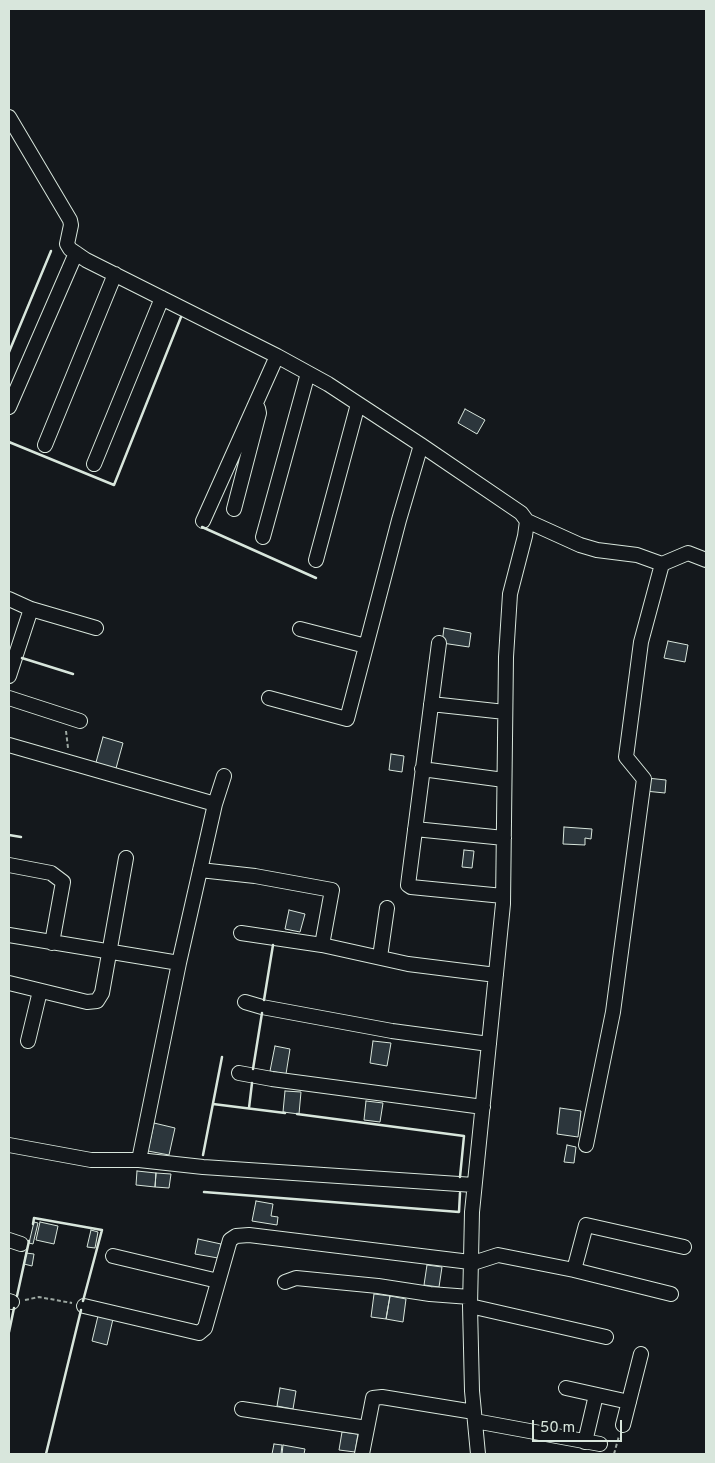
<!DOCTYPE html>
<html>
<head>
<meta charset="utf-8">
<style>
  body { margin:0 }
  #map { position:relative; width:715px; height:1463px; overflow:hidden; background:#14181c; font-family:Overpass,sans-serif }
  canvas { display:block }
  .frame { position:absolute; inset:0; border:10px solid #d8e6dc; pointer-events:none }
  .scale { position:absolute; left:532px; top:1420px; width:90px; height:22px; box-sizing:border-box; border:2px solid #d8e6dc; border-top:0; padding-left:6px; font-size:15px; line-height:18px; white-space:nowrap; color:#d8e6dc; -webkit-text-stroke:4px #14181c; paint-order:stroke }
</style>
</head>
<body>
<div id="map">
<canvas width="715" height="1463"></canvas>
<div class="frame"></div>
<div class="scale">50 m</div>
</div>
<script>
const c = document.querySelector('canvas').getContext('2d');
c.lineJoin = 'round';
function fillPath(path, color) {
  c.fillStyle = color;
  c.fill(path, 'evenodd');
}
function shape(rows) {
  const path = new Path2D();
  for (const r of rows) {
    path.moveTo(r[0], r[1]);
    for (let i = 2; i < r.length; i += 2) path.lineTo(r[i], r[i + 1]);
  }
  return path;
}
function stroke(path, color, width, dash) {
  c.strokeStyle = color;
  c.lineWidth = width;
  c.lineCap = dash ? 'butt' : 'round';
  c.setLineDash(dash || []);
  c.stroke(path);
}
const building = shape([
  [465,409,485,420,477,434,458,423,465,409],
  [444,628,471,633,469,647,442,643,444,628],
  [668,641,688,645,685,662,664,658,668,641],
  [103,737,123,743,115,772,95,766,103,737],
  [391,754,404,756,402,772,389,770,391,754],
  [647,778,666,780,665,793,645,791,647,778],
  [564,827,592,829,591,839,585,838,585,845,563,844,564,827],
  [464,850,474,851,472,868,462,867,464,850],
  [289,910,305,914,300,932,285,929,289,910],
  [373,1041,391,1043,387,1066,370,1063,373,1041],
  [275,1046,290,1049,286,1074,270,1071,275,1046],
  [285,1091,301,1092,299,1114,283,1112,285,1091],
  [366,1101,383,1103,380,1122,364,1120,366,1101],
  [560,1108,581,1111,578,1137,557,1134,560,1108],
  [154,1123,175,1128,169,1155,148,1151,154,1123],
  [567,1145,576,1147,574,1163,564,1162,567,1145],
  [137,1171,156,1173,155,1187,136,1185,137,1171],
  [156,1173,171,1174,169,1188,155,1187,156,1173],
  [256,1201,273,1204,271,1216,278,1217,277,1225,252,1221,256,1201],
  [34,1222,38,1223,33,1244,29,1243,34,1222],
  [40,1222,58,1226,54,1244,36,1240,40,1222],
  [91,1230,98,1232,95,1248,87,1247,91,1230],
  [198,1239,221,1244,218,1258,195,1254,198,1239],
  [26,1253,34,1254,32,1266,24,1264,26,1253],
  [427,1265,442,1267,439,1287,424,1285,427,1265],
  [374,1294,390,1296,386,1319,371,1317,374,1294],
  [390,1296,406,1299,403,1322,386,1319,390,1296],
  [98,1316,113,1319,107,1345,92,1341,98,1316],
  [280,1388,296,1391,293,1409,277,1406,280,1388],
  [342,1432,358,1434,355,1452,339,1450,342,1432],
  [274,1444,282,1445,281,1454,272,1454,274,1444],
  [283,1445,305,1449,304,1454,282,1454,283,1445]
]);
fillPath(building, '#2c363c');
stroke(building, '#d8e6dc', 1);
const minor = shape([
  [9,117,70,220,71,225,67,244,70,249,86,260,277,356,328,384,421,445,521,513,527,521,525,536,510,594,506,657,503,904,472,1212,470,1306,472,1391,478,1454],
  [9,407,76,253],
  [45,445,115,274],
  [94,464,162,298],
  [234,509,259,413,258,408],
  [203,521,277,356],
  [527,521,580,545,597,550,637,555,662,564,688,553,706,560],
  [263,537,308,373],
  [316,560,358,404],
  [9,599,31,609,96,628],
  [300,629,366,646],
  [439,643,408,885,411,887,503,896],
  [9,676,31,609],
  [9,698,80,721],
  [269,698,347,719,399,520,421,445],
  [431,704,505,712],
  [9,745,215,804],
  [422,769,504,780],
  [415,829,504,838],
  [9,865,51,873,63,882,52,943],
  [200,870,255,876,332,890,322,945],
  [241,933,322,945,408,964,496,975],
  [9,935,179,963],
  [380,957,387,908],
  [9,983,87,1002,97,1001,102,993,126,858],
  [245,1002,262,1007,392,1031,489,1044],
  [28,1041,40,991],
  [239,1073,272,1079,483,1107],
  [9,1145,91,1160,139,1160,203,1167,474,1185],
  [586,1145,613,1012,644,779,626,757,641,642,662,564],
  [139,1160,179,963,215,804,224,776],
  [9,1240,21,1244],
  [113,1256,218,1281],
  [470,1264,498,1255,574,1270,671,1294],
  [574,1270,586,1225,684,1247],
  [285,1282,296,1278,378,1286,430,1294,470,1297],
  [9,1301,12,1302],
  [84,1306,199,1333,205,1328,230,1240,236,1236,249,1235,470,1262],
  [470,1306,606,1337],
  [566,1388,629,1402],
  [242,1409,367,1428],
  [475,1421,600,1444],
  [623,1425,641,1354],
  [585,1442,596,1395],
  [362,1454,373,1398,382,1397,474,1412]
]);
stroke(minor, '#d8e6dc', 16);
stroke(shape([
  [66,731,68,748],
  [25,1300,39,1297,72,1303],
  [614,1454,619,1436]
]), '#9da8a2', 2, [4, 2.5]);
stroke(minor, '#14181c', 14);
stroke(shape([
  [9,352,51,251],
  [9,442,114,485,181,317],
  [202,527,316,578],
  [22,658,73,674],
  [9,835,21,837],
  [264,1000,273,945],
  [253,1069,262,1013],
  [213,1104,285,1113],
  [249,1108,252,1083],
  [297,1114,464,1136,460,1177],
  [203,1155,222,1057],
  [204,1192,459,1212,460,1193],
  [33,1224,34,1218,102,1230,83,1301],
  [17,1296,29,1241],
  [9,1332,14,1308],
  [46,1454,81,1310]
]), '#d8e6dc', 2.5);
</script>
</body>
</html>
